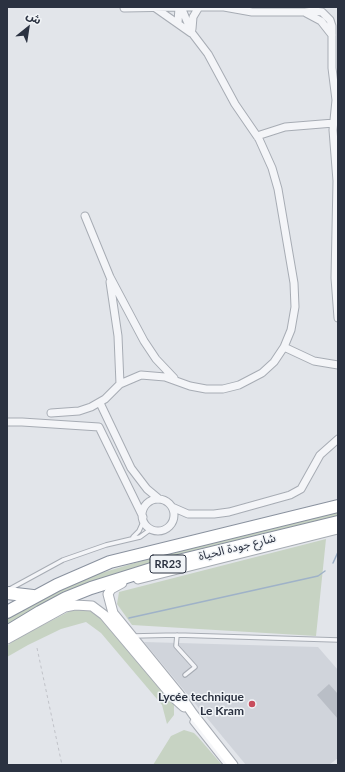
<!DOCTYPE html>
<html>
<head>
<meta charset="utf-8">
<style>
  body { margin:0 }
  #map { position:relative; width:345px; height:772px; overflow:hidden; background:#e2e5ea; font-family:Lato,"Noto Sans Arabic",sans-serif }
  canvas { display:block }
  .frame { position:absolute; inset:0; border:8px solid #2b3241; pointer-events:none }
  .north { position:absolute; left:8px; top:8px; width:40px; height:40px; -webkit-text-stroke:3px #f1f4f7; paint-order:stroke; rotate:30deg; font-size:11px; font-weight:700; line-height:16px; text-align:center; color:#2b3241 }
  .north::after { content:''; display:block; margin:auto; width:14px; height:18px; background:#2b3241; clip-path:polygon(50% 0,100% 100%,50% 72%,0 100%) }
</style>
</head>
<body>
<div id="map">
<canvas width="345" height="772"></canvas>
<div class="frame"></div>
<div class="north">ش</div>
</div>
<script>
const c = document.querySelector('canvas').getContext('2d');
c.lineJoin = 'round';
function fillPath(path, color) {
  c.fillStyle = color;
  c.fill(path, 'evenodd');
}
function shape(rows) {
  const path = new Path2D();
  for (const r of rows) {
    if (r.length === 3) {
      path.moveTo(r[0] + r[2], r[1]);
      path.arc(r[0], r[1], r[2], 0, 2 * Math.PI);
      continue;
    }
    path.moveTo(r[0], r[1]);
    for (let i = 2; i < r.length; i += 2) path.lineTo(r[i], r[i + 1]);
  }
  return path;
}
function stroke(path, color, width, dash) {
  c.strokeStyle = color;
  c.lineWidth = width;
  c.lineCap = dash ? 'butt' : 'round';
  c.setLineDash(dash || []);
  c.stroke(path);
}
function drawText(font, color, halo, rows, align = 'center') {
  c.font = font + ' Lato,"Noto Sans Arabic",sans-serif';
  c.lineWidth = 3;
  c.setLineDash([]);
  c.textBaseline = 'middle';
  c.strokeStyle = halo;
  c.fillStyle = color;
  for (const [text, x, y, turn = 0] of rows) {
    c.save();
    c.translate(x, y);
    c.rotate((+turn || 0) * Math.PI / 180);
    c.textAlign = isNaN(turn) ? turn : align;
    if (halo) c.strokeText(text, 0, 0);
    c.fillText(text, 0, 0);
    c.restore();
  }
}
fillPath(shape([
  [144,642,318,647,338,670,338,758,329,765,246,765]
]), '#d0d4db');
fillPath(shape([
  [338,511,338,520,140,571,7,630,7,619,59,590,88,577,138,562],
  [326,539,316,636,132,625,117,604,119,592],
  [82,609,91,610,97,613,174,703,174,715,167,724,162,705,101,633,86,622,61,629,28,645,7,657,7,646,16,639,70,611],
  [184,730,194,733,198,737,222,765,153,765,171,736]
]), '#c7d3c3');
stroke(shape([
  [333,563,338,552],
  [129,618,318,576,325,571]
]), '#9fb2c8', 1.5);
fillPath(shape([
  [329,684,338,694,338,719,317,695]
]), '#b9bec6');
const lane = shape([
  [133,537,139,531,144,520],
  [8,590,63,560,106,545,140,537,151,529],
  [177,635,176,646,195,667,185,675],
  [133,636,177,635,338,640],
  [194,717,192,722,226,765]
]);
const street = shape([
  [154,7,191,33],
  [181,7,224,7,252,12,305,12,314,11,322,12,330,20,332,26,332,68,336,100,333,130,337,181,335,278,338,318],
  [124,8,181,7],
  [306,13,321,21,332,35],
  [178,23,179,7],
  [192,29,193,17,199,7],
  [257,136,285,127,334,123],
  [85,216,110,277,144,341,156,359,174,378],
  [110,282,118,336,120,384],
  [284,347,314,361,338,365],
  [100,403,131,468,147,489,159,499],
  [51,413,79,411,91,407,105,399,120,384,141,375,165,377,190,386,206,389,223,389,239,385,262,373,274,362,284,347,291,330,295,307,294,283,278,189,272,168,259,139,235,104,208,54,192,33,181,7],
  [7,422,22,422,99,427,143,517],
  [158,515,16],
  [172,507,188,514,214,514,229,512,290,495,301,489,320,455,338,439]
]);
const secondary = shape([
  [138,579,338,529],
  [122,583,111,589,108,594,113,613,179,694,193,714,233,765],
  [7,639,65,607,75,605,92,606,104,615,174,698,184,707]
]);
const highway = shape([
  [7,593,33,596],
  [7,612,57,585,110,562,338,506],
  [7,632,40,612,66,598,91,588,174,562,338,522]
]);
stroke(lane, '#a7acb4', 5.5);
stroke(street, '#a7acb4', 9);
stroke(secondary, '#a7acb4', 11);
stroke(highway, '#8a929f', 14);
stroke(shape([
  [37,648,62,765]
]), '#c0c2c8', 1, [3, 3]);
stroke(lane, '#f4f5f8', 3.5);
stroke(street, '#f4f5f8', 7);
stroke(secondary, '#fff', 9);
stroke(highway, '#fff', 12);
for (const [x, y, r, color] of [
  [252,704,4,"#c84d5d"]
]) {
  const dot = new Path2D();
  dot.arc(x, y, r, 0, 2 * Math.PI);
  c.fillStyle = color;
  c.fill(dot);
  stroke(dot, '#f1f4f7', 1.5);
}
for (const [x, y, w] of [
  [168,564,36]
]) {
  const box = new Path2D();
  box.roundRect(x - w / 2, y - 9, w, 18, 3);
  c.fillStyle = '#f1f4f7';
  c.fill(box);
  stroke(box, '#2b3241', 1);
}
drawText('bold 11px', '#2b3241', null, [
  ["RR23",168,564]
]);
drawText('12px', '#2b3241', '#f1f4f7', [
  ["شارع جودة الحياة",237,547,-14]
]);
drawText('bold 12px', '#2b3241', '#f1f4f7', [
  ["Lycée technique",244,697],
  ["Le Kram",244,711]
], 'right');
</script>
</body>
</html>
